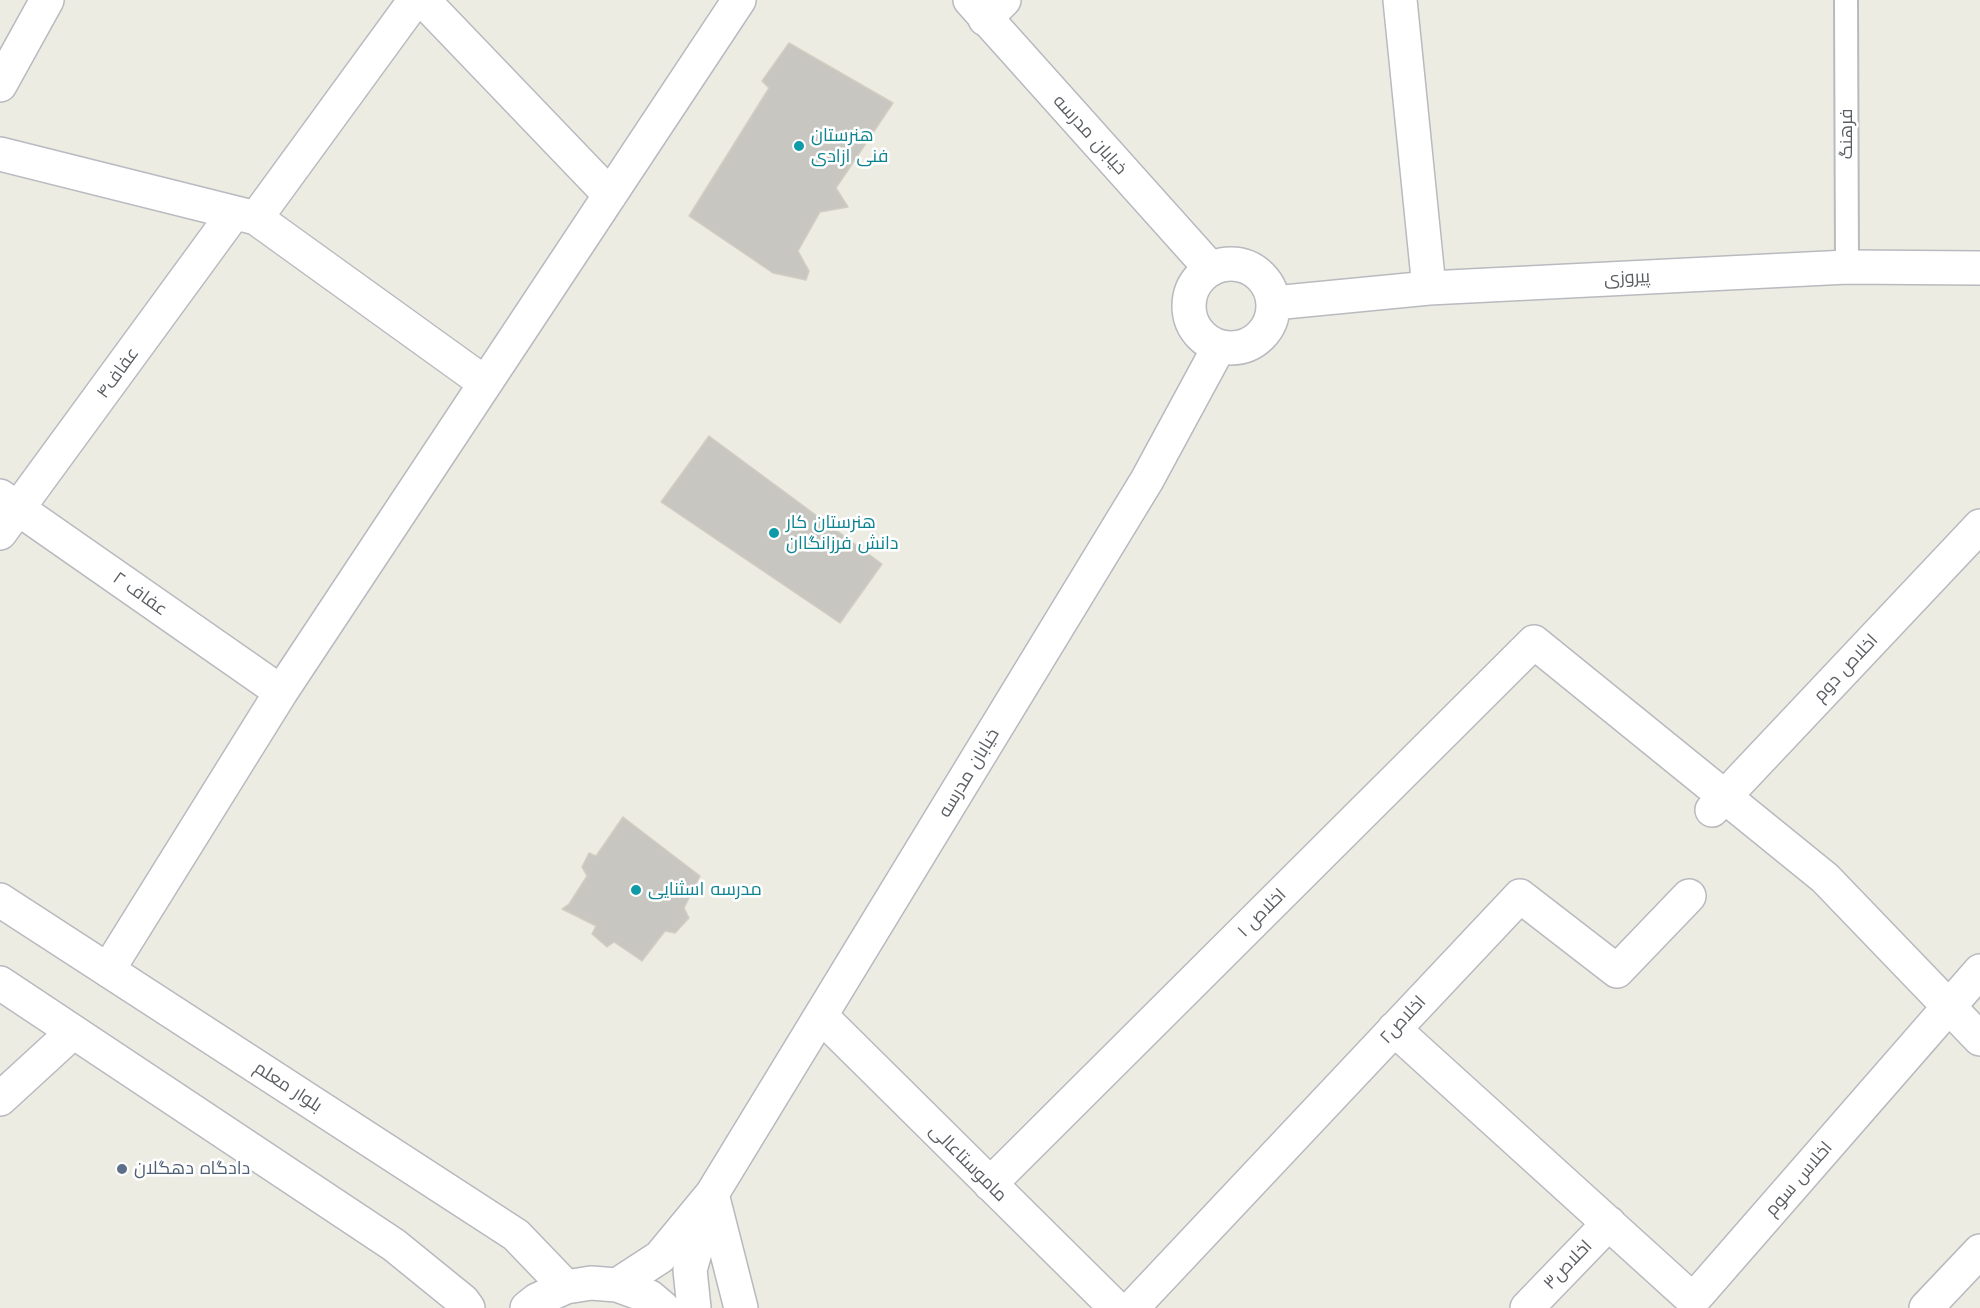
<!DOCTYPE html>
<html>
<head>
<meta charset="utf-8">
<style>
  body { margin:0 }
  canvas { display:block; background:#edece3 }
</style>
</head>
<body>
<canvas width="1980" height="1308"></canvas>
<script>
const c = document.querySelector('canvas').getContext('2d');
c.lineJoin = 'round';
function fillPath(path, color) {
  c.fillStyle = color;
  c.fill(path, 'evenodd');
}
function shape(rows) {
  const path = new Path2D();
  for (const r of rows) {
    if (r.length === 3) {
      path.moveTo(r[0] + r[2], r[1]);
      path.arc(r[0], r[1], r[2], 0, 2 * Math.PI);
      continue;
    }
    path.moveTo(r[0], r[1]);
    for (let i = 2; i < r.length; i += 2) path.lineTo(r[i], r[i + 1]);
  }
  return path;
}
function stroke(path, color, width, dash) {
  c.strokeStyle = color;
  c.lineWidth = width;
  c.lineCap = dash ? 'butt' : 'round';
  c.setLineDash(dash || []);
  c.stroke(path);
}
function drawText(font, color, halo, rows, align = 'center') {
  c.font = font + ' "Work Sans",Cairo,sans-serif';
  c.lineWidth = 5;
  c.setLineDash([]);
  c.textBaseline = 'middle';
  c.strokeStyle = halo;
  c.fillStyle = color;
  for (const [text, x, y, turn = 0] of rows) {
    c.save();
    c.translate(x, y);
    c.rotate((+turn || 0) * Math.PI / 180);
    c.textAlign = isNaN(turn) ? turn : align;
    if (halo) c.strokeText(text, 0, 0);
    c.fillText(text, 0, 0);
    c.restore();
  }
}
const building = shape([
  [789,43,893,103,836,188,848,207,820,212,798,251,809,271,806,280,773,273,689,216,769,88,762,81,789,43],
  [709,436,882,564,840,623,661,502,709,436],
  [623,817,700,876,684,908,689,918,675,933,665,931,642,961,614,942,607,947,592,934,596,926,562,909,569,904,587,876,582,867,589,853,596,856,623,817]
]);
fillPath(building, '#c8c6c0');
stroke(building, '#d2cec2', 1.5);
const lane = shape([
  [1846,0,1847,267]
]);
const street = shape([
  [423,0,610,195],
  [1400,0,1429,288],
  [985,19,1004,0],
  [0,85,47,0],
  [0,154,256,218,485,383],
  [256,218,415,0],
  [1231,306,42],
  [1274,303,1429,288,1847,267,1980,268],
  [0,496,281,692],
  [0,533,234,213],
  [1712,810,1980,526],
  [108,970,281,692,739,0],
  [821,1016,1116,1308],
  [1394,1029,1693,1300,1980,971],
  [0,1099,73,1032],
  [990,1184,1534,642,1825,878,1980,1039],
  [1132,1308,1520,896,1617,971,1689,896],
  [1527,1308,1609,1223],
  [1926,1308,1980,1251]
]);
const secondary = shape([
  [970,0,1211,269],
  [0,900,516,1235,566,1287],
  [0,983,394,1245,463,1301,468,1308],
  [617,1285,660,1257,712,1194,690,1270,694,1308],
  [527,1308,537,1300,566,1287,591,1283,617,1285,650,1297,663,1308],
  [741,1308,712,1194,1147,480,1219,347]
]);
stroke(lane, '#b8babf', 26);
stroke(street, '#b8babf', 36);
stroke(secondary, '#b7b9bf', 36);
stroke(lane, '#fff', 22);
stroke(street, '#fff', 33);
stroke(secondary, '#fff', 33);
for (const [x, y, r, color] of [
  [799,146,6,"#0f9aa8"],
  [774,533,6,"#0f9aa8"],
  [636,890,6,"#0f9aa8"],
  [122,1169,6,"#5c6f8a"]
]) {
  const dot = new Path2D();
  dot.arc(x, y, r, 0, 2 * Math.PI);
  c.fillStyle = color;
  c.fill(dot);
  stroke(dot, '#fff', 2);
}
drawText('18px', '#5b5e63', '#fff', [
  ["فرهنگ",1847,134,-90],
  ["خیابان مدرسه",1090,135,48],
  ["پیروزی",1627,278,-3],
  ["عفاف۴",118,373,-54],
  ["عفاف ۲",140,594,35],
  ["اخلاص دوم",1846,668,-47],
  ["خیابان مدرسه",969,773,-59],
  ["اخلاص ۱",1262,913,-45],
  ["اخلاص۲",1403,1020,-47],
  ["بلوار معلم",288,1087,33],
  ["ماموستاعالی",968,1163,45],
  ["اخلاس سوم",1799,1179,-49],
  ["اخلاص۳",1568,1265,-46]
]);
drawText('18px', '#0d838f', '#fff', [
  ["هنرستان",811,136],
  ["فنی ازادی",811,157],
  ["هنرستان کار",786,523],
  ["دانش فرزانگاان",786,544],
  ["مدرسه اسثنایی",648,890]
], 'left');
drawText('18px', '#4e5e75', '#fff', [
  ["دادگاه دهگلان",134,1169]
], 'left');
</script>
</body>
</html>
